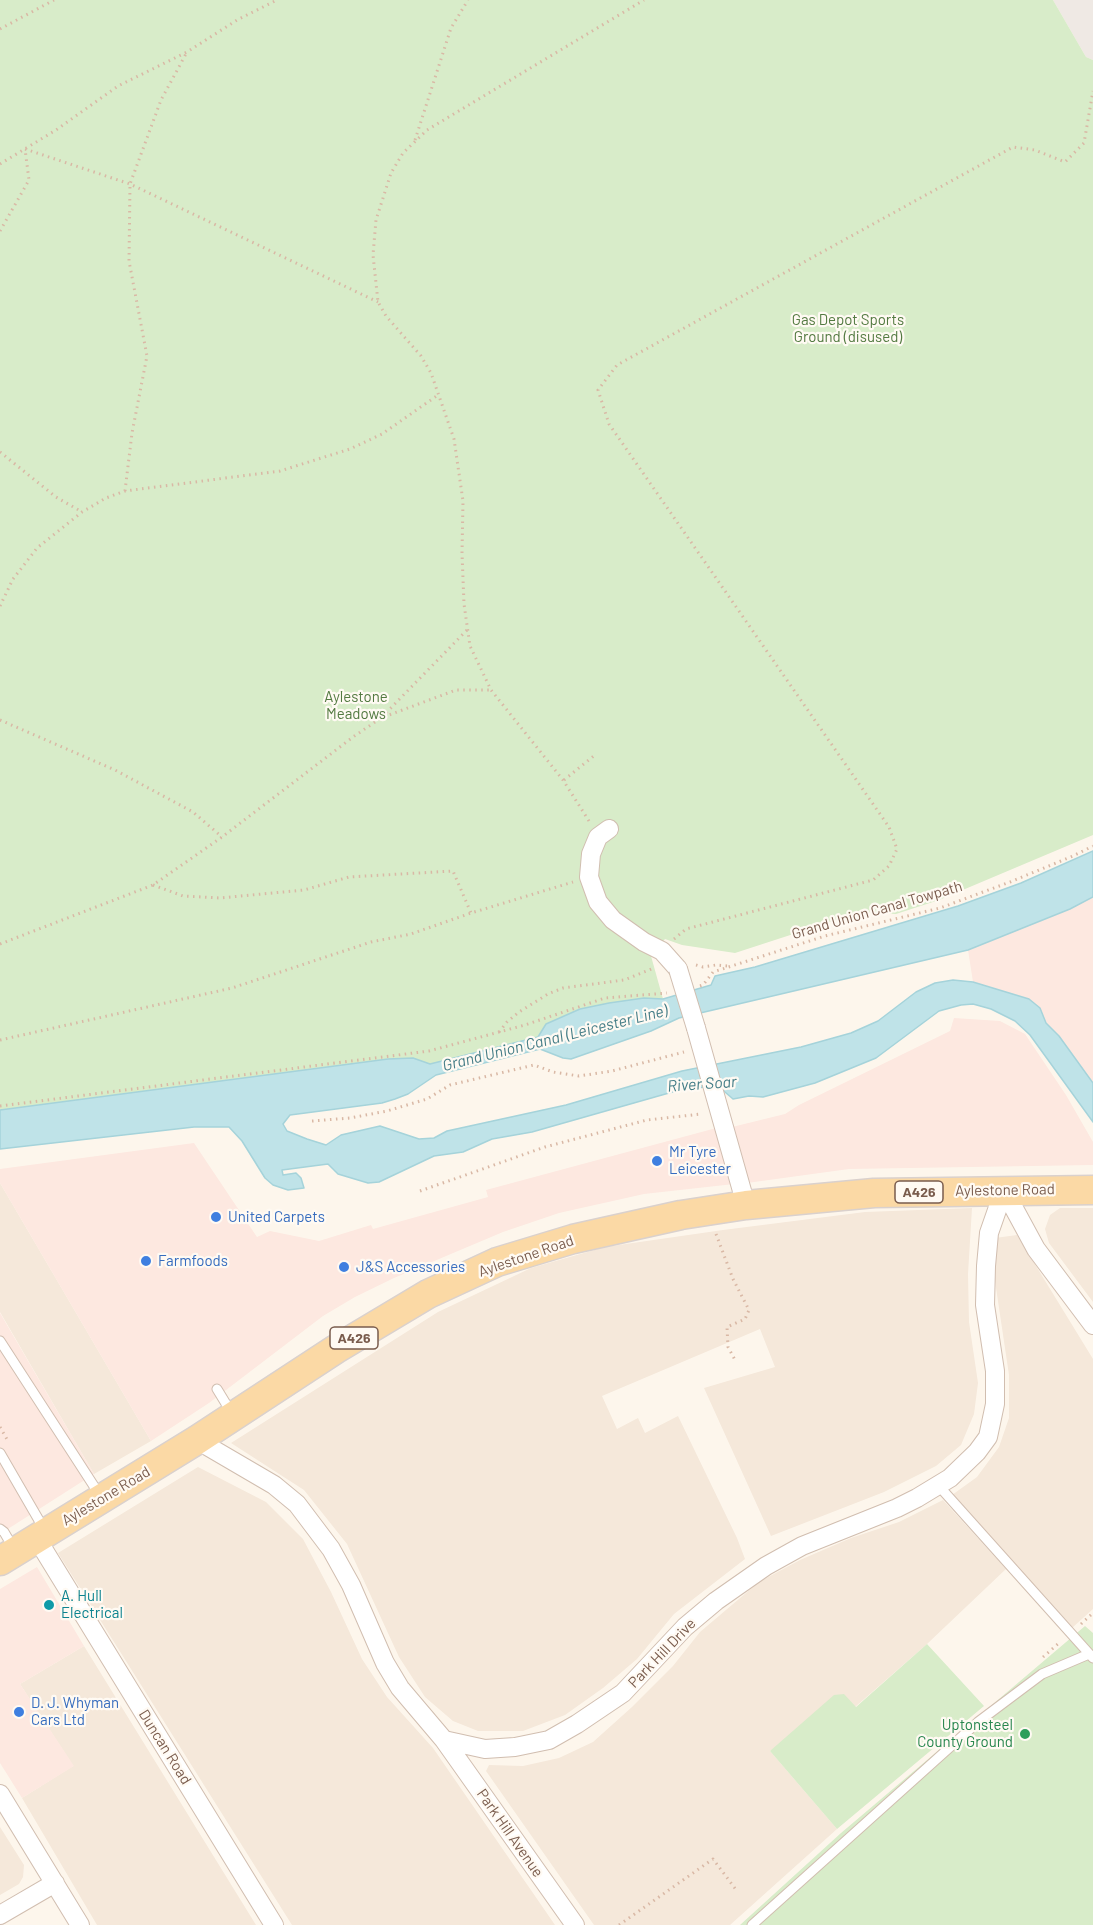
<!DOCTYPE html>
<html>
<head>
<meta charset="utf-8">
<style>
  body { margin:0 }
  canvas { display:block; background:#fdf6ec }
</style>
</head>
<body>
<canvas width="1093" height="1925"></canvas>
<script>
const c = document.querySelector('canvas').getContext('2d');
c.lineJoin = 'round';
function fillPath(path, color) {
  c.fillStyle = color;
  c.fill(path, 'evenodd');
}
function shape(rows) {
  const path = new Path2D();
  for (const r of rows) {
    path.moveTo(r[0], r[1]);
    for (let i = 2; i < r.length; i += 2) path.lineTo(r[i], r[i + 1]);
  }
  return path;
}
function stroke(path, color, width, dash) {
  c.strokeStyle = color;
  c.lineWidth = width;
  c.lineCap = dash ? 'butt' : 'round';
  c.setLineDash(dash || []);
  c.stroke(path);
}
function drawText(font, color, halo, rows, align = 'center') {
  c.font = font + ' Barlow,sans-serif';
  c.lineWidth = 4.5;
  c.setLineDash([]);
  c.textBaseline = 'middle';
  c.strokeStyle = halo;
  c.fillStyle = color;
  for (const [text, x, y, turn = 0] of rows) {
    c.save();
    c.translate(x, y);
    c.rotate((+turn || 0) * Math.PI / 180);
    c.textAlign = isNaN(turn) ? turn : align;
    if (halo) c.strokeText(text, 0, 0);
    c.fillText(text, 0, 0);
    c.restore();
  }
}
fillPath(shape([
  [0,1183,151,1441,94,1474,0,1312],
  [972,1208,968,1274,969,1322,978,1383,974,1414,961,1445,936,1466,884,1492,771,1536,704,1388,775,1367,760,1329,602,1396,617,1429,638,1418,645,1433,678,1416,737,1538,745,1559,674,1614,637,1659,603,1688,565,1715,523,1731,478,1731,453,1721,425,1697,399,1657,347,1544,304,1490,231,1443,438,1312,531,1268,605,1247,723,1230,865,1212],
  [1060,1208,1093,1208,1093,1302,1049,1243,1045,1229,1050,1215],
  [1017,1235,1093,1359,1093,1609,1072,1628,952,1495,977,1477,999,1447,1009,1418,1009,1375,995,1281,995,1238],
  [198,1467,266,1502,303,1539,331,1592,362,1659,387,1697,433,1748,555,1925,292,1925,58,1553],
  [943,1500,1006,1569,927,1644,855,1707,770,1751,837,1829,730,1925,594,1925,486,1771,489,1765,523,1766,559,1758,593,1742,632,1707,673,1666,700,1632,759,1582,800,1560,851,1538,899,1522],
  [84,1646,256,1925,97,1925,22,1798,73,1766,20,1684],
  [0,1827,24,1865,23,1877,19,1884,0,1895]
]), '#f5e8da');
fillPath(shape([
  [1093,897,1093,1083,1059,1036,1046,1023,1040,1008,1014,995,973,982,968,950,1070,909],
  [954,1018,1000,1021,1025,1034,1066,1095,1093,1142,1093,1165,849,1169,747,1183,728,1128,785,1114,799,1105,950,1031],
  [720,1127,734,1184,644,1194,559,1213,503,1232,394,1278,355,1297,323,1316,209,1403,151,1441,0,1183,0,1169,194,1143,257,1237,270,1231,319,1241,371,1225,373,1229,488,1197,486,1190],
  [0,1313,94,1474,0,1534],
  [37,1567,84,1646,20,1684,74,1766,22,1798,0,1763,0,1589]
]), '#fde8e0');
fillPath(shape([
  [1053,0,1093,0,1093,60,1086,57]
]), '#efe9e4');
fillPath(shape([
  [0,0,1053,0,1086,57,1093,60,1093,835,939,900,896,914,861,912,735,953,682,945,665,939,651,956,663,999,644,998,609,1003,546,1024,538,1037,430,1064,413,1058,388,1059,0,1110],
  [1085,1626,1093,1633,1093,1925,740,1925,841,1833],
  [927,1644,984,1706,837,1829,770,1751,834,1695,844,1694,856,1707]
]), '#d8ecc9');
const water = shape([
  [1093,851,1093,897,1070,909,968,950,679,1018,651,1031,571,1059,563,1058,540,1049,436,1075,408,1094,395,1099,382,1103,290,1115,283,1124,287,1131,307,1139,326,1145,341,1135,380,1126,419,1139,434,1138,447,1131,566,1105,682,1071,801,1047,851,1033,878,1021,916,992,935,983,953,980,973,982,1029,999,1040,1008,1046,1023,1059,1036,1093,1083,1093,1122,1030,1035,1015,1021,991,1009,973,1004,961,1005,939,1011,876,1058,815,1083,763,1097,749,1096,733,1099,718,1086,683,1089,532,1132,492,1139,463,1152,434,1156,379,1182,368,1183,338,1174,328,1164,282,1170,283,1175,296,1173,301,1178,304,1188,288,1190,273,1185,265,1178,242,1141,229,1127,194,1127,0,1149,0,1110,388,1059,413,1058,430,1064,538,1037,546,1024,580,1009,609,1003,644,998,663,999,711,985,715,976,755,967,958,906,1021,883,1093,851]
]);
fillPath(water, '#bfe3e8');
stroke(water, '#a5d3da', 1.5);
const lane = shape([
  [0,1341,101,1497],
  [217,1389,231,1412],
  [0,1453,44,1529],
  [938,1485,1093,1658],
  [0,1529,4,1532,14,1549],
  [752,1925,978,1722,1042,1674,1089,1654]
]);
const street = shape([
  [609,829,598,837,591,854,589,877,598,902,613,920,644,942,662,951,678,969],
  [696,1028,746,1205],
  [1004,1190,1036,1249,1093,1325],
  [197,1440,274,1485,297,1504,331,1549,351,1585,385,1663,400,1688,444,1740,485,1749,515,1747,549,1740,577,1724,623,1693,685,1627,716,1601,766,1566,802,1546,897,1508,917,1498,950,1478,977,1452,988,1437,995,1404,995,1371,985,1305,986,1266,989,1233,1004,1190],
  [37,1539,274,1925],
  [444,1740,575,1925],
  [0,1794,80,1925],
  [0,1915,55,1883]
]);
const primary = shape([
  [0,1561,197,1440,336,1349,428,1294,497,1262,573,1239,681,1215,746,1205,874,1193,1093,1190]
]);
stroke(lane, '#d1beb0', 11);
stroke(street, '#d1beb0', 20);
stroke(primary, '#dad1cd', 31);
stroke(shape([
  [0,29,54,0],
  [415,140,451,28,468,0],
  [0,164,56,130,118,86,187,52,237,20,277,0],
  [0,231,29,180,25,149,130,184,378,302],
  [0,452,56,497,82,512],
  [125,491,132,433,147,356,129,261,130,184,161,100,187,52],
  [0,606,13,579,37,548,82,512,106,498,125,491,280,471,350,449,382,434,438,395],
  [382,717,467,630],
  [0,720,115,770,193,812,222,837],
  [564,780,595,755],
  [589,821,563,780,491,690,470,646,464,604,462,553,463,501,454,439,431,373,421,356,386,316,378,302,373,255,376,220,391,173,403,153,427,130,644,0],
  [153,885,183,896,220,898,304,890,349,877,453,871,471,913],
  [674,939,686,929,873,880,889,866,897,849,889,827,609,424,598,390,617,365,1013,147,1035,150,1065,162,1084,143,1093,91],
  [0,944,153,885,222,837,353,737,381,718,456,690,491,690],
  [696,965,703,967,716,965,728,966],
  [700,986,703,985,713,972,825,936,940,908,1010,882,1073,856,1093,846],
  [499,1032,507,1022,519,1012,548,994,563,988,624,980,654,968],
  [0,1040,232,988,371,942,411,934,471,913,573,882],
  [0,1106,429,1051,525,1025,605,998,667,993],
  [312,1121,350,1118,387,1111,427,1099,450,1085,534,1065,553,1072,579,1076,612,1071,684,1052],
  [420,1191,545,1147,647,1120,701,1114],
  [716,1234,733,1279,749,1310,745,1319,727,1327,728,1347,735,1360],
  [0,1427,8,1441],
  [1081,1624,1093,1613],
  [1043,1657,1060,1642],
  [619,1925,713,1859,737,1891]
]), '#d9b8a5', 3, [1.5, 4.5]);
stroke(lane, '#fff', 9);
stroke(street, '#fff', 18);
stroke(primary, '#fbd9a5', 28);
const streetBridge = shape([
  [678,969,696,1028]
]);
stroke(streetBridge, '#d1beb0', 20, []);
stroke(streetBridge, '#fff', 18);
for (const [x, y, r, color] of [
  [657,1161,6,"#3f7fe0"],
  [216,1217,6,"#3f7fe0"],
  [146,1261,6,"#3f7fe0"],
  [344,1267,6,"#3f7fe0"],
  [49,1605,6,"#0f9aa8"],
  [19,1712,6,"#3f7fe0"],
  [1025,1734,6,"#2e9e5b"]
]) {
  const dot = new Path2D();
  dot.arc(x, y, r, 0, 2 * Math.PI);
  c.fillStyle = color;
  c.fill(dot);
  stroke(dot, '#fffaf3', 2);
}
for (const [x, y, w] of [
  [919,1192,48],
  [354,1338,48]
]) {
  const box = new Path2D();
  box.roundRect(x - w / 2, y - 11, w, 22, 4.5);
  c.fillStyle = '#fffaf3';
  c.fill(box);
  stroke(box, '#7a5c4d', 1.5);
}
drawText('bold 14px', '#7a5c4d', null, [
  ["A426",919,1192],
  ["A426",354,1338]
]);
drawText('15px', '#537a41', '#fffaf3', [
  ["Gas Depot Sports",848,320],
  ["Ground (disused)",848,337],
  ["Aylestone",356,697],
  ["Meadows",356,714]
]);
drawText('15px', '#7a5c4d', '#fffaf3', [
  ["Grand Union Canal Towpath",877,910,-16],
  ["Aylestone Road",1005,1190,-1],
  ["Aylestone Road",526,1256,-19],
  ["Aylestone Road",106,1496,-31],
  ["Park Hill Drive",662,1653,-46],
  ["Duncan Road",165,1747,58],
  ["Park Hill Avenue",510,1833,55]
]);
drawText('15px', '#366cbe', '#fffaf3', [
  ["Mr Tyre",669,1152],
  ["Leicester",669,1169],
  ["United Carpets",228,1217],
  ["Farmfoods",158,1261],
  ["J&S Accessories",356,1267],
  ["D. J. Whyman",31,1703],
  ["Cars Ltd",31,1720]
], 'left');
drawText('15px', '#0d838f', '#fffaf3', [
  ["A. Hull",61,1596],
  ["Electrical",61,1613]
], 'left');
drawText('15px', '#27864d', '#fffaf3', [
  ["Uptonsteel",1013,1725],
  ["County Ground",1013,1742]
], 'right');
drawText('italic 16px', '#437c86', '#fffaf3', [
  ["Grand Union Canal (Leicester Line)",555,1038,-14],
  ["River Soar",702,1084,-4]
]);
</script>
</body>
</html>
